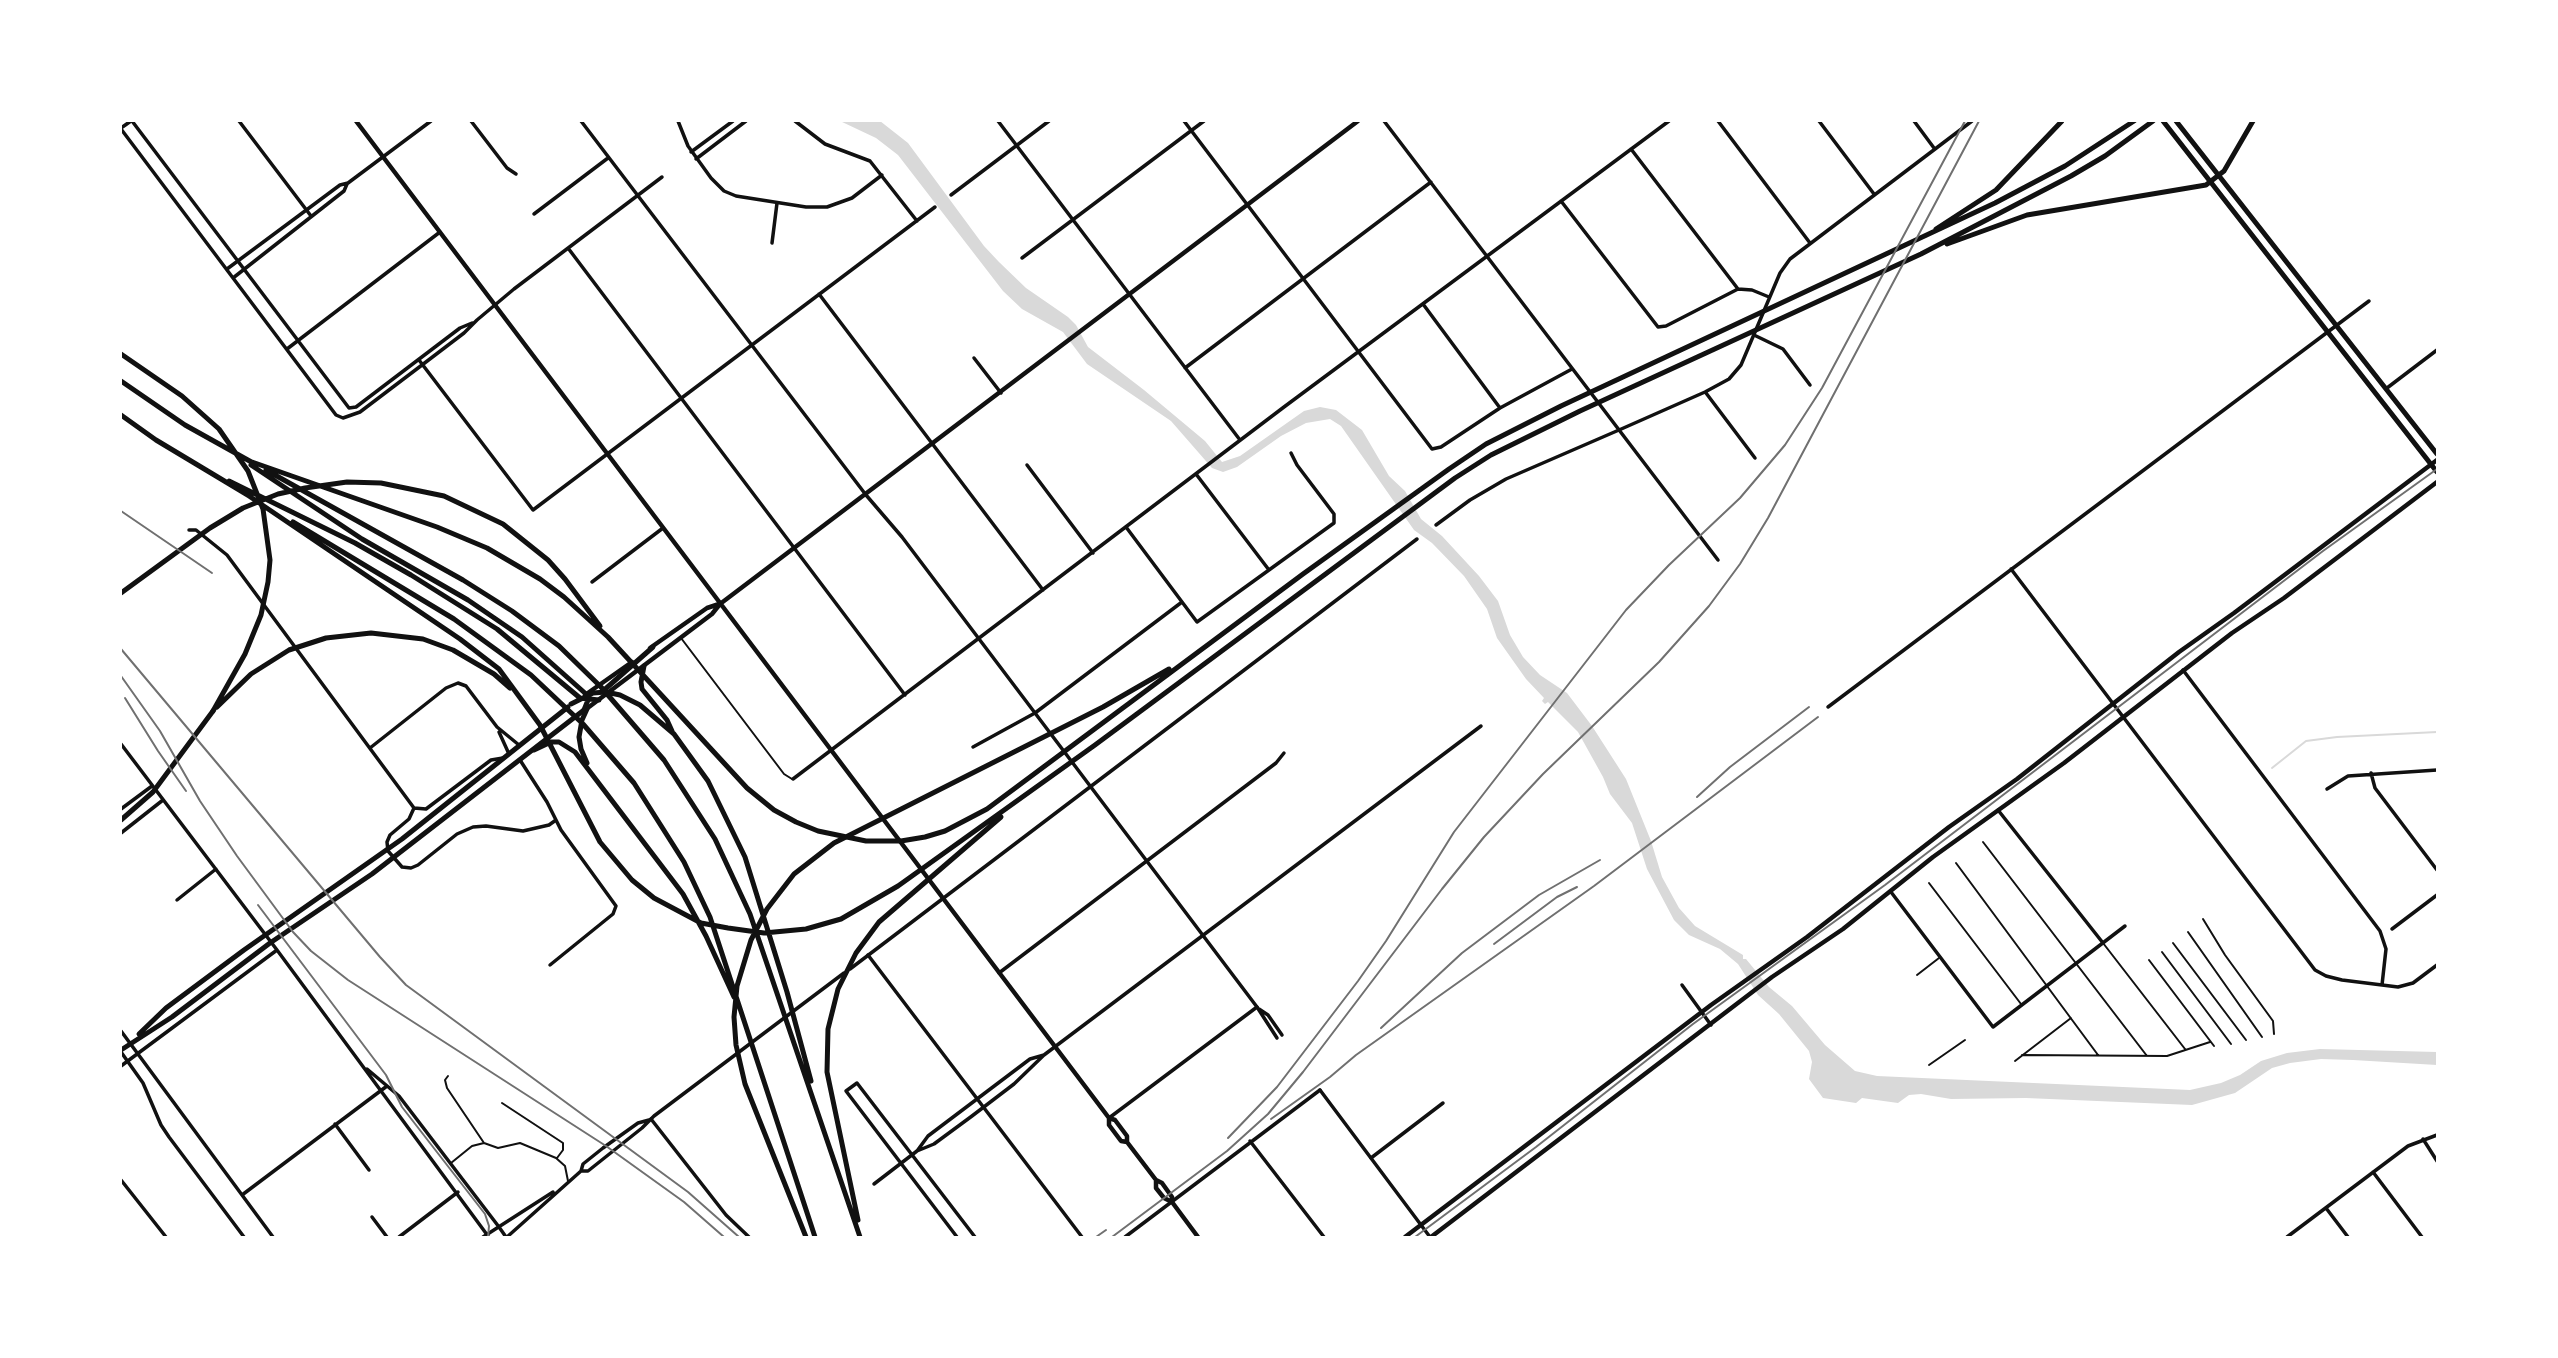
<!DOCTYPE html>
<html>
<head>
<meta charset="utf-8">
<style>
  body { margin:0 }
  #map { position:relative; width:2558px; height:1358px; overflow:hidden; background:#fff; font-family:Rubik,sans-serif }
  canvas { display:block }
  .frame { position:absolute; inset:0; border:122px solid #fff; pointer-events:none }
</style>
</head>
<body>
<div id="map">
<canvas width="2558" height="1358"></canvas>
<div class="frame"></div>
</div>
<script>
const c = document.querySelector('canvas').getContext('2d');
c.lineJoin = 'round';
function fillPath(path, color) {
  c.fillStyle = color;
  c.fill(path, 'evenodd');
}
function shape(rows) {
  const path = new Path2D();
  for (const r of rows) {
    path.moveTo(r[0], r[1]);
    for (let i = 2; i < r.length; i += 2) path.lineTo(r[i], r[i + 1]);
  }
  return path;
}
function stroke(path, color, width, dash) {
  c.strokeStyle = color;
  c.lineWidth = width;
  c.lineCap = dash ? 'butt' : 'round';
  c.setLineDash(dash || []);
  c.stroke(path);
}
fillPath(shape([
  [840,121,880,121,908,143,984,246,999,262,1026,288,1068,317,1076,325,1088,347,1144,390,1205,441,1222,462,1240,456,1304,411,1320,407,1336,410,1362,430,1389,476,1405,491,1421,519,1442,536,1479,576,1498,601,1510,635,1523,657,1540,675,1567,693,1592,726,1626,779,1651,841,1662,877,1679,908,1695,926,1743,955,1743,959,1746,959,1769,987,1792,1006,1825,1045,1855,1071,1877,1076,2190,1090,2221,1083,2240,1075,2261,1061,2287,1053,2320,1049,2437,1052,2437,1065,2353,1060,2321,1059,2290,1063,2272,1068,2235,1093,2192,1105,2026,1098,1951,1099,1921,1094,1909,1095,1898,1103,1862,1098,1856,1103,1823,1098,1809,1079,1812,1062,1809,1051,1779,1014,1758,995,1738,964,1720,949,1689,935,1674,920,1647,869,1632,823,1610,794,1603,777,1578,732,1548,702,1545,704,1542,701,1544,698,1526,679,1497,638,1487,609,1464,576,1432,543,1414,530,1341,426,1330,419,1306,423,1281,436,1237,467,1223,472,1212,468,1171,421,1087,364,1063,332,1022,309,1003,291,898,155,876,138]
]), '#d9d9d9');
stroke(shape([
  [2272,768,2306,741,2337,737,2437,732]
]), '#d9d9d9', 2);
stroke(shape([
  [681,638,784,774,792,779],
  [1983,842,2147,1056],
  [1956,863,2098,1055],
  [1929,883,2021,1004],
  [2203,919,2225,955,2273,1021,2274,1034],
  [2188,932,2262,1037],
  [2103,943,2185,1049],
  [2173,943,2246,1040],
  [2162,952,2231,1044],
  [2149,960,2214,1046],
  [1917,975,1939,958],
  [2022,1055,2167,1056,2210,1042],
  [2015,1061,2071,1018],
  [1929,1065,1965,1040],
  [448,1076,445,1080,447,1088,484,1143,498,1148,520,1143,556,1158,565,1166,568,1181],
  [502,1103,563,1143,563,1150,557,1158],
  [451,1163,472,1146,484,1143],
  [1740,1237,1741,1237]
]), '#111', 2);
stroke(shape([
  [132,121,349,408,356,407,460,328,472,323],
  [239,121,311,216],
  [471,121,507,168,516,174],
  [581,121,866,495],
  [678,121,688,146,711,178,724,191,736,196,806,207,827,207,852,198,882,175],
  [795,121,825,144,870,161,917,221],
  [998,121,1240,440],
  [1184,121,1432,449,1441,447,1500,408,1572,369],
  [1384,121,1718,560],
  [1718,121,1810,243],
  [1819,121,1874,194],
  [1914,121,1934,148],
  [121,129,336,415,343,418,360,412,422,365,464,333,477,320,514,289,662,177],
  [1631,149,1738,289],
  [691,152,733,121],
  [696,159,746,121],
  [951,195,1049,121],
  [1561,201,1658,327,1666,326,1738,289,1752,290,1769,297],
  [534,214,608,158],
  [772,243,777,203],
  [568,248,905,695],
  [1022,258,1204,121],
  [227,269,340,185,348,183,431,121],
  [233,278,344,191,347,184],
  [819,294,1043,590],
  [1423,304,1500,408],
  [1754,335,1783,349,1810,385],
  [287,349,440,232],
  [974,358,1001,393],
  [419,360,533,510,935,207],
  [1185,368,1431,182],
  [2387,388,2437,350],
  [1706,393,1755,458],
  [1619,430,1705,392,1729,379,1741,365,1780,273,1790,259,1972,121],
  [1027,465,1093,553],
  [1196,474,1269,570],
  [1126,527,1197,622,1334,523,1334,514,1297,465,1291,453],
  [189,530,196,530,227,555,414,808],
  [2011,569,2315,970,2326,976,2342,980,2398,987,2413,983,2437,965],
  [592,582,663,528],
  [2183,670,2380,931,2386,949,2382,985],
  [1828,707,2369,301],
  [499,732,509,754],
  [121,744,277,950,488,1236],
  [973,747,1035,713,1182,602],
  [370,748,446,688,458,683,466,686,497,727,519,745],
  [520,760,547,802,561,830,616,906,613,914,550,965],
  [2371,773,2375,788,2437,870],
  [793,779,1284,407,1669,121],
  [2327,789,2348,776,2437,770],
  [414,808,409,819,390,835,387,842,388,851,402,867,411,868,418,865,457,834,473,827,486,826,523,831,549,825,556,820],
  [414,808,426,809,491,760,503,758],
  [121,809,152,786],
  [1998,810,2103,943],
  [121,833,163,800],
  [1891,892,1993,1027,2125,926],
  [177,900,216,869],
  [2392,929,2437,895],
  [868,955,1082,1237],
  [999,973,1276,763,1284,753],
  [1682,985,1711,1025],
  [121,1031,273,1237],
  [121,1052,143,1083,161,1125,169,1137,244,1237],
  [121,1066,277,950],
  [367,1069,399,1096,499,1227],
  [1109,1118,1257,1007],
  [651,1119,726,1215,749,1237],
  [335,1124,369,1170],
  [2423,1139,2437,1161],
  [1250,1141,1324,1237],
  [917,1151,934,1144,972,1116,1014,1084,1044,1055,1481,726],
  [1371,1158,1443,1103],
  [2373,1172,2422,1237],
  [121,1180,166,1237],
  [874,1184,917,1151,928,1136,1030,1059,1044,1055],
  [242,1195,387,1086],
  [2326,1208,2348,1237],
  [372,1217,387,1237],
  [399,1237,458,1192],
  [957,1237,846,1091,857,1083,975,1237],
  [1125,1237,1320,1090],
  [2287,1237,2408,1146,2437,1135]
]), '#111', 3.5);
stroke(shape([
  [121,128,131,121],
  [866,495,902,537,1035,713,1257,1007,1277,1038],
  [1436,525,1470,500,1506,479,1619,430],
  [850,969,1417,539],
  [1259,1009,1268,1015,1282,1035],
  [1320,1090,1430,1237],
  [581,1171,583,1164,603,1148,638,1123,649,1120],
  [499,1227,506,1237],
  [483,1237,553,1192],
  [507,1237,581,1171,588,1171,642,1128,654,1116,844,973]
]), '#111', 3.5);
stroke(shape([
  [356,121,1109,1118,1115,1120,1127,1136,1127,1142,1156,1180,1162,1183,1172,1197,1172,1202,1198,1237],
  [650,648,707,608,719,604],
  [585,695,632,662],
  [585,710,712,614,720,604,1358,121],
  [1109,1118,1109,1125,1121,1141,1127,1142],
  [1156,1181,1156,1188,1164,1198,1172,1202],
  [1405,1237,1711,1005,1807,937,1949,827,2017,779,2179,652,2234,613,2437,460],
  [1431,1237,1772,977,1843,929,1933,857,2064,763,2232,633,2284,598,2437,482]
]), '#111', 4.5);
stroke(shape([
  [2163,121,2437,472],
  [2176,121,2437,454],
  [121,820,153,792,213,711],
  [139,1034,166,1008,244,950,402,839,568,707],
  [121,1050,172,1017,270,943,372,874,584,710]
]), '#111', 5);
stroke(shape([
  [1936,229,1996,190,2062,121],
  [1947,244,2027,215,2206,185,2224,171,2253,121],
  [121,354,182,396,219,429,248,471,263,509,270,560,268,582,261,615,245,654,213,711],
  [121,381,185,425,255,464],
  [121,415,156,440,251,497],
  [252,462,437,527,487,548,540,579,564,597,608,637,747,788,774,810,796,822,818,831,866,841,901,841,925,837,945,831,987,809,1303,574,1449,469,1486,444,1561,406,1995,203,2065,166,2134,121],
  [251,465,362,539,468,600,522,637,586,694,588,700,584,710],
  [266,470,463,580,512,611,559,646,601,687,664,760,715,839,750,914,860,1237],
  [229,481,355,543,411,575,497,629,580,698,599,700],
  [249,496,460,639,499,669,540,725,600,842,632,880,654,898,701,923,728,928,764,933,806,929,841,919,898,886,1095,745,1455,478,1491,455,1580,411,1921,254,2071,176,2105,156,2153,121],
  [293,522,454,619,531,675,583,724,634,783,684,862,710,917,815,1237],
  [121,593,210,528,243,508,278,494,305,488,347,482,381,483,444,496,503,524,548,560,565,579,600,626],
  [644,666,641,682,642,689,667,720,672,731],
  [603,691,653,647],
  [571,704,593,693,606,692,620,695,640,705,674,734,708,781,745,857,787,992,811,1081],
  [217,707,251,674,289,650,326,638,371,633,423,639,453,650,494,674,510,688],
  [534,750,551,742,559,742,575,752,683,894,706,936,734,997],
  [587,763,581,749,579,737,582,720,587,709],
  [858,1220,827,1072,828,1029,838,989,856,953,879,922,1001,817],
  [806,1237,745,1084,736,1045,734,1017,737,986,751,940,767,909,794,874,834,843,1103,707,1169,669]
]), '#111', 5);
stroke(shape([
  [258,905,386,1075,402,1107,485,1214,489,1226,488,1237],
  [1415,1237,1536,1147,1693,1024,1885,885,2323,551,2437,469]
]), '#707070', 2);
stroke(shape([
  [121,511,212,573],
  [121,649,380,957,406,985,688,1192,739,1237],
  [121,676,160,731,200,801,237,856,293,932,311,951,348,980,606,1146,684,1202,724,1237],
  [125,698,158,751,186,791],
  [1697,797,1730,767,1809,707],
  [1494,944,1557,897,1577,887],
  [1381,1028,1462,953,1539,895,1600,860],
  [1271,1119,1330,1077,1356,1055,1594,886,1818,717],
  [1228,1138,1277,1087,1358,981,1386,941,1454,832,1626,610,1669,565,1740,498,1785,445,1822,388,1965,121],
  [1096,1237,1106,1230],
  [1112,1237,1227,1151,1268,1114,1303,1072,1442,889,1484,837,1543,774,1659,662,1709,606,1740,564,1768,518,1979,121]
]), '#707070', 2);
</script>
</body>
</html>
